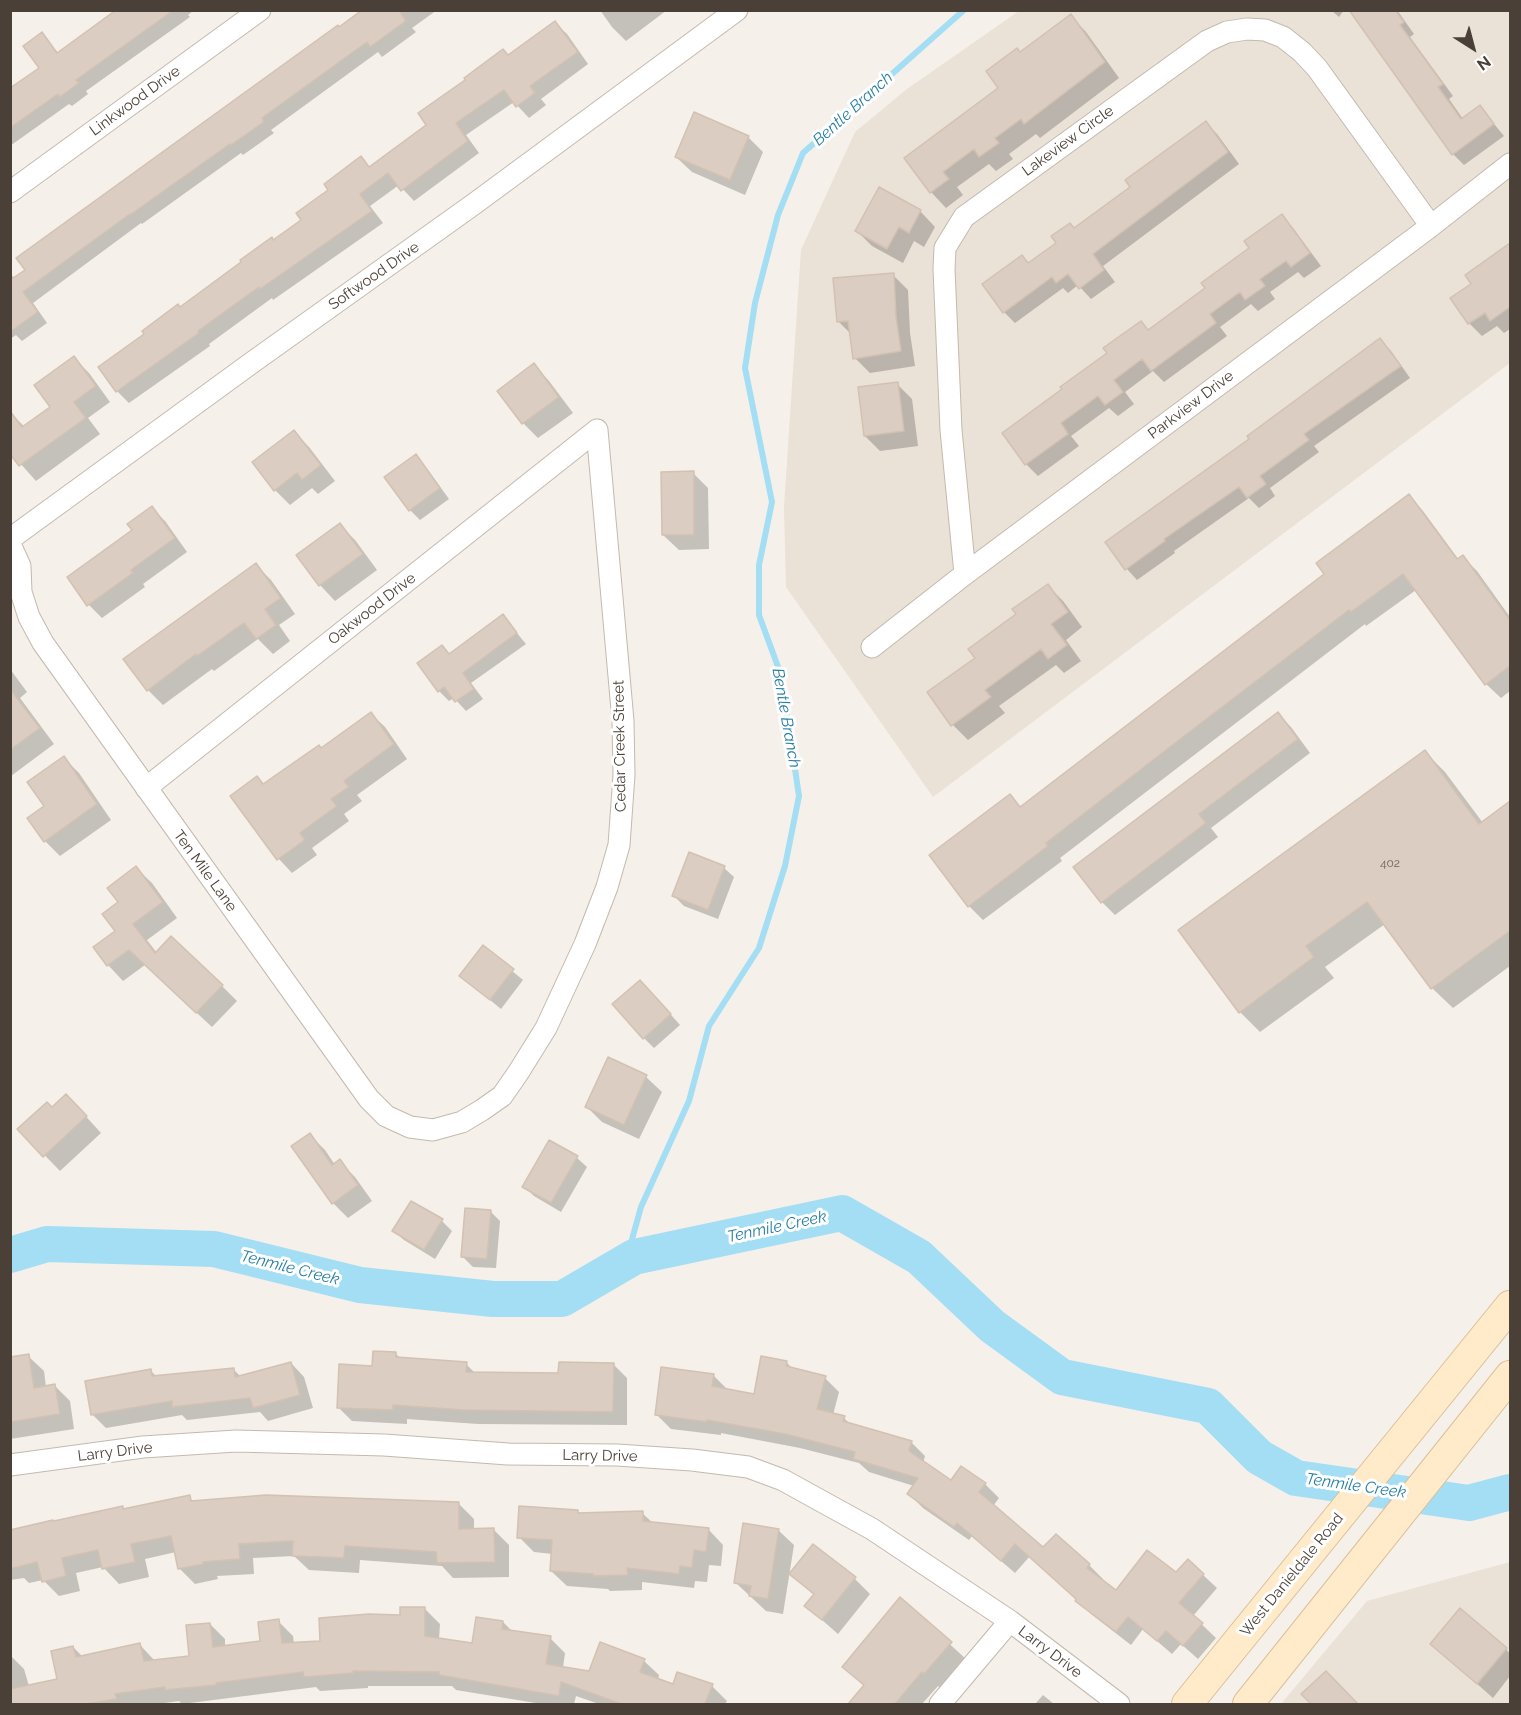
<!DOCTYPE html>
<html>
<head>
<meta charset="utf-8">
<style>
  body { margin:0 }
  #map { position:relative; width:1521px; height:1715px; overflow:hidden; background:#f5f0e9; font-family:Raleway,sans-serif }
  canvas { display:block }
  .frame { position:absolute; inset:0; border:12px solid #4a4037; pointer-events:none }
  .north { position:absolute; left:1443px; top:18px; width:60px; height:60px; -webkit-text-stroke:4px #fff; paint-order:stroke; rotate:144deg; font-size:16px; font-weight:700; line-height:24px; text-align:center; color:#4a4037 }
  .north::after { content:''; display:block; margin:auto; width:21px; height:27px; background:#4a4037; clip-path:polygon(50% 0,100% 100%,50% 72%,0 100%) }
</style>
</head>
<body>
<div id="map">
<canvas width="1521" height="1715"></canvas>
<div class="frame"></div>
<div class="north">N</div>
</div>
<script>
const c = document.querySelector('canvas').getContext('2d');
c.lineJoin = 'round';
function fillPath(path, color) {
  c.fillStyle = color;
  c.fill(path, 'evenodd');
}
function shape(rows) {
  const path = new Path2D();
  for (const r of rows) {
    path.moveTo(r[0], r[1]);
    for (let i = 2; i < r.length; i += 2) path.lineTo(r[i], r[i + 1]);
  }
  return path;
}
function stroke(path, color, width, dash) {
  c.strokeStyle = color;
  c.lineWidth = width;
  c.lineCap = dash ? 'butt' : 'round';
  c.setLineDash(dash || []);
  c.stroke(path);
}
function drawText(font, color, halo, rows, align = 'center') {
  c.font = font + ' Raleway,sans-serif';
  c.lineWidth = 6;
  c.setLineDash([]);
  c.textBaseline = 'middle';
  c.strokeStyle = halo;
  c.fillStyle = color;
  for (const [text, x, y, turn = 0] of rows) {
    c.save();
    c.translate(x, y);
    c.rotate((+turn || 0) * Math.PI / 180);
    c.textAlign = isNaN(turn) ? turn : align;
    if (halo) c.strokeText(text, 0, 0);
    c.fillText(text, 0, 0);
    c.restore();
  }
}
fillPath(shape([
  [1019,11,1510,11,1510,363,933,797,786,587,784,507,801,250,855,132,907,89],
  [1510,1562,1510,1704,1281,1704,1367,1601]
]), '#eae1d7');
fillPath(shape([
  [121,10,194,10,188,15,190,17,86,91,88,94,72,106,69,104,10,146,10,90,41,68,42,34,59,54],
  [365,10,437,10,412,28,416,32,382,57,378,52,271,130,274,133,243,155,241,153,142,224,141,223,33,303,47,323,22,341,16,335,10,339,10,282],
  [600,10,667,10,626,41,612,27],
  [1331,10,1344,10,1339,17],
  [1351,10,1397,10,1414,34,1410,37,1453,96,1449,99,1463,119,1480,107,1504,136,1464,165,1453,154],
  [1071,16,1086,32,1119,78,1040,138,1036,134,1009,154,1013,159,996,171,989,164,957,187,963,195,946,208,931,192,906,158,1000,89,1020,53],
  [555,23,567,34,588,64,541,99,546,105,529,118,514,102,466,135,479,153,414,201,399,185,370,206,383,223,273,300,272,298,209,344,210,346,129,403,117,391,100,368,303,220,361,158,370,168,428,125,509,56],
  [1206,123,1217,134,1239,164,1103,266,1115,282,1091,299,1078,285,1068,293,1063,288,1015,323,1004,312,1029,264,1132,187],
  [748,137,763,152,745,195,692,172,676,157],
  [879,189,920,211,935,227,924,247,914,241,903,263,872,246,857,231],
  [1281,216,1293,228,1321,266,1304,278,1298,272,1270,292,1275,299,1258,311,1251,304,1220,327,1227,336,1164,382,1153,371,1125,392,1134,404,1118,416,1109,408,1071,436,1079,446,1038,476,1026,464,1064,390,1109,353,1141,323,1149,331,1207,288,1251,248],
  [1510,245,1510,329,1504,333,1497,326,1482,336,1469,323,1473,284,1467,276],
  [893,275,908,290,910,333,915,366,870,373,855,358,851,334,838,321],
  [1380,340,1391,351,1410,378,1314,446,1319,452,1270,488,1275,496,1259,508,1249,498,1174,551,1175,553,1137,580,1127,569,1107,542,1251,439],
  [74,358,89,373,110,402,88,418,100,434,36,481,10,452,10,413,25,427,52,408],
  [534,365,549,381,573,413,538,438,523,423],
  [897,384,912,399,918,446,880,451,865,436],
  [294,432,309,447,335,481,318,494,312,488,290,505,275,490],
  [416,456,425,466,449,499,420,520,410,510,386,478],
  [693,473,708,488,709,549,679,550,663,535],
  [1409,496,1423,511,1459,560,1463,557,1477,571,1510,617,1510,691,1501,698,1486,684,1416,590,1366,626,1365,624,1060,858,1062,861,983,920,969,906,1010,796,1021,808,1326,574],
  [152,508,165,521,187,552,143,584,145,587,102,618,89,605,134,530],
  [340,525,355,540,377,570,335,601,320,585,298,556],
  [256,565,271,580,295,614,279,625,290,641,273,654,258,639,214,671,212,669,163,705,148,690],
  [1048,586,1063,601,1082,627,1066,640,1081,661,1064,673,1056,665,999,706,1005,713,968,740,953,725,977,658],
  [503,616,526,644,471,683,483,699,466,711,454,698,449,701,439,691,419,664,442,647,450,655],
  [10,669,27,692,20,698,54,744,11,776],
  [371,714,385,727,407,759,357,795,362,801,344,814,349,821,312,848,317,855,292,873,279,859,232,796,257,778,265,785,321,749],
  [1278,714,1291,727,1310,753,1211,828,1218,837,1115,915,1102,902],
  [1425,752,1445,772,1483,823,1510,803,1510,966,1453,1008,1432,988,1385,924,1325,967,1334,978,1260,1032,1240,1012],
  [64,758,79,773,111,820,60,856,45,841,46,806],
  [689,854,724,868,734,877,718,919,684,906,674,896],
  [136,868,152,883,177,918,147,940,157,953,222,986,237,1001,212,1027,145,965,123,981,108,965,95,947,117,931,120,903],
  [483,947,523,980,501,1009,461,976],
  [650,991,680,1025,654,1048,644,1038],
  [609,1059,646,1077,662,1092,639,1139,602,1122,586,1106],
  [52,1109,81,1111,101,1133,60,1171,19,1129],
  [310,1135,325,1150,335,1165,339,1161,355,1177,372,1201,348,1218,333,1203],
  [577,1158,587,1167,561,1212,534,1196,524,1186],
  [490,1211,500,1221,496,1268,473,1267,463,1257],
  [442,1221,452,1231,435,1259,404,1240,394,1231],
  [396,1354,400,1358,466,1364,476,1374,560,1375,613,1364,627,1378,627,1425,478,1424,407,1419,407,1424,352,1421,338,1407,373,1367],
  [28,1356,44,1371,46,1387,55,1386,70,1401,74,1429,10,1439,10,1359],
  [786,1362,794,1370,825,1378,839,1392,833,1415,844,1418,850,1424,911,1442,925,1456,923,1463,951,1482,985,1484,999,1498,993,1506,1044,1549,1089,1565,1103,1579,1101,1581,1116,1592,1177,1574,1203,1575,1217,1588,1193,1616,1216,1638,1198,1659,1181,1644,1172,1654,1143,1629,1131,1645,1091,1614,1078,1599,1030,1556,1015,1573,972,1536,969,1540,923,1508,909,1494,914,1486,869,1472,859,1463,800,1448,721,1433,721,1435,671,1429,657,1415,713,1375,727,1389,755,1395],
  [291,1363,304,1377,313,1408,268,1421,260,1412,187,1420,182,1415,106,1428,93,1415,151,1371,157,1377,233,1369,241,1377],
  [189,1497,194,1502,459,1504,474,1519,474,1530,494,1530,509,1545,509,1577,453,1578,442,1566,360,1560,359,1573,309,1570,294,1556,253,1558,254,1574,217,1576,218,1579,195,1584,180,1569,176,1552,145,1559,149,1577,119,1584,103,1567,76,1573,80,1591,59,1596,43,1580,29,1583,24,1578,10,1580,10,1531,122,1508,124,1510],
  [578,1512,581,1514,642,1513,653,1523,708,1529,723,1545,721,1566,709,1565,707,1582,695,1581,694,1588,642,1582,642,1590,610,1591,608,1589,567,1586,551,1571,553,1554,534,1552,519,1537],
  [778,1530,794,1545,783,1614,766,1611,736,1583],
  [813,1546,855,1579,870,1594,838,1634,806,1606,815,1596,791,1574],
  [900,1599,966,1659,940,1688,938,1686,922,1704,850,1704,864,1686,844,1667],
  [425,1609,440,1624,439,1639,474,1645,503,1622,513,1632,550,1638,565,1653,563,1668,590,1673,644,1661,659,1675,658,1680,674,1686,712,1686,727,1701,725,1704,599,1704,576,1696,574,1704,542,1704,456,1690,452,1686,368,1686,368,1688,320,1691,316,1687,182,1704,179,1701,157,1704,10,1704,10,1655,24,1669,29,1686,59,1680,73,1647,83,1657,140,1645,155,1661,190,1657,210,1624,225,1639,225,1647,262,1643,278,1621,293,1636,294,1644,321,1642],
  [1432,1644,1506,1649,1510,1654,1510,1676,1493,1698],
  [1326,1673,1357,1704,1313,1704,1303,1694],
  [1043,1695,1054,1704,1035,1704]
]), '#0003');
stroke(shape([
  [626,1261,641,1207,689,1101,709,1026,759,948,785,866,799,796,781,675,759,615,759,565,772,502,745,368,755,303,778,215,803,153,964,10]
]), '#a3def4', 6);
stroke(shape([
  [10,1255,47,1244,214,1249,360,1285,493,1299,562,1299,634,1257,842,1213,919,1257,992,1326,1062,1377,1208,1406,1259,1457,1296,1478,1469,1503,1510,1492]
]), '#a3def4', 36);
const building = shape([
  [116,10,174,10,76,80,79,83,60,97,58,94,10,128,10,88,39,68,23,46,42,32,57,53,116,10],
  [362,10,399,10,406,21,370,47,367,42,262,118,264,122,231,145,230,144,130,215,130,214,23,292,38,312,10,332,10,274,13,278,25,270,16,258,338,25,339,27,362,10],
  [1349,10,1395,10,1404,22,1400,25,1443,84,1438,87,1461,119,1480,105,1494,124,1452,155,1349,10],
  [1071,14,1105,62,1024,124,1021,119,995,138,999,143,979,157,974,149,943,172,949,179,930,193,904,158,998,88,986,71,1017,48,1020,52,1071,14],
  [555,21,578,52,530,86,535,93,516,107,504,90,456,123,468,141,401,191,388,173,360,194,372,211,260,289,259,287,198,331,199,333,116,392,98,367,144,334,142,331,178,304,180,307,241,262,240,260,272,237,273,240,301,220,296,213,328,190,324,184,361,156,369,167,426,125,418,113,465,80,464,78,503,49,508,55,555,21],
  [694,112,749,136,730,180,675,157,694,112],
  [1206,121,1228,152,1093,254,1104,270,1079,289,1068,274,1056,283,1052,277,1003,313,982,284,1022,255,1028,263,1056,243,1051,236,1070,223,1074,228,1130,187,1125,180,1206,121],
  [879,187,921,210,909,233,899,227,887,249,855,231,879,187],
  [1282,214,1310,253,1291,267,1286,261,1260,279,1265,286,1245,300,1240,292,1210,314,1216,323,1151,371,1142,359,1114,380,1123,392,1105,405,1098,396,1061,423,1068,434,1025,465,1002,433,1062,389,1060,387,1107,353,1103,348,1141,321,1148,330,1205,288,1201,283,1249,248,1244,241,1282,214],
  [1510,243,1510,307,1490,321,1485,313,1468,324,1450,298,1471,284,1465,275,1510,243],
  [894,273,896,317,901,351,853,359,848,321,837,322,833,278,894,273],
  [1380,338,1401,366,1304,434,1309,440,1260,476,1266,484,1247,498,1239,487,1164,539,1165,541,1125,570,1105,542,1249,439,1247,436,1380,338],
  [74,356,96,386,74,402,86,418,19,466,10,454,10,411,22,427,50,407,34,385,74,356],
  [534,363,559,397,522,424,497,391,534,363],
  [898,382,904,431,864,436,858,387,898,382],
  [294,430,321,465,302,480,297,473,274,491,252,462,294,430],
  [416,454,440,488,409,511,384,477,416,454],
  [694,471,694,535,662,535,661,472,694,471],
  [1409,494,1457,559,1463,555,1510,620,1510,666,1485,685,1403,574,1351,612,1349,610,1166,750,1046,843,1048,846,968,907,929,855,1010,794,1020,807,1324,574,1316,563,1409,494],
  [152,506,175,538,131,570,133,573,87,606,67,577,132,530,127,524,152,506],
  [340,523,363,554,319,586,296,555,340,523],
  [256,563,281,598,265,609,276,625,256,639,244,623,197,656,196,654,147,691,123,659,256,563],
  [1048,584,1068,612,1051,624,1067,645,1048,659,1041,649,985,690,991,697,951,726,927,692,975,658,968,649,1016,614,1012,609,1048,584],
  [503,614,517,633,463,673,474,689,455,702,444,687,438,692,417,663,442,645,449,654,503,614],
  [10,689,40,728,10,750,10,689],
  [371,712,394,744,344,781,349,787,331,799,337,806,300,833,305,840,277,860,230,796,257,776,263,784,319,745,321,748,371,712],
  [1278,712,1298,739,1199,814,1206,823,1101,903,1073,867,1278,712],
  [1425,750,1479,824,1510,801,1510,931,1431,989,1367,902,1306,946,1314,957,1239,1013,1178,930,1425,750],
  [64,756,97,804,44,842,27,818,44,806,27,782,64,756],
  [689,852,725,866,708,910,672,896,689,852],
  [136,866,163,902,133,924,155,953,171,936,223,985,196,1013,129,950,107,966,93,947,115,931,102,914,118,902,107,888,136,866],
  [483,945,514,969,490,1000,459,976,483,945],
  [640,980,671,1014,643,1039,612,1004,640,980],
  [608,1057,647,1075,624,1125,585,1107,608,1057],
  [66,1094,87,1116,43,1157,17,1129,47,1102,52,1107,66,1094],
  [310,1133,332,1165,340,1159,358,1185,332,1204,291,1146,310,1133],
  [549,1140,578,1156,551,1203,522,1187,549,1140],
  [411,1201,443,1219,424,1250,392,1231,411,1201],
  [465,1208,491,1210,487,1259,461,1257,465,1208],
  [373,1351,396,1352,396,1357,467,1362,466,1372,558,1373,559,1362,614,1363,613,1412,463,1410,393,1405,393,1410,337,1408,339,1364,372,1366,373,1351],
  [29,1354,34,1388,55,1384,60,1414,10,1422,10,1357,29,1354],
  [761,1356,787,1361,786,1366,826,1376,817,1409,845,1416,843,1421,912,1441,909,1451,951,1480,961,1466,986,1483,979,1492,1043,1547,1056,1534,1090,1564,1087,1568,1116,1590,1147,1550,1176,1572,1188,1559,1204,1574,1179,1603,1203,1623,1183,1646,1166,1631,1157,1641,1128,1617,1116,1632,1075,1601,1076,1599,1015,1544,1001,1561,957,1523,954,1527,907,1494,918,1478,853,1459,855,1452,785,1434,707,1420,707,1422,655,1415,661,1367,714,1374,712,1386,754,1394,761,1356],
  [291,1362,300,1395,253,1408,250,1398,172,1407,172,1401,91,1415,85,1381,151,1369,152,1376,234,1368,235,1377,291,1362],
  [190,1495,191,1501,266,1495,459,1502,459,1529,494,1528,495,1562,437,1563,436,1552,345,1546,344,1558,292,1556,293,1541,239,1544,240,1559,203,1562,204,1564,178,1569,171,1536,131,1544,135,1562,102,1569,98,1550,62,1558,66,1576,42,1582,37,1562,10,1569,10,1530,53,1520,54,1521,123,1506,123,1509,190,1495],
  [519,1506,578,1510,578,1513,643,1511,643,1521,709,1528,706,1552,694,1550,692,1568,680,1566,679,1574,627,1568,628,1575,593,1576,593,1574,550,1571,552,1540,517,1538,519,1506],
  [743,1523,779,1529,768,1599,749,1596,751,1586,734,1583,743,1523],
  [813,1544,856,1577,822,1620,804,1606,814,1594,789,1574,813,1544],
  [900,1597,952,1642,924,1674,922,1672,895,1704,848,1704,864,1685,842,1667,900,1597],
  [400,1607,425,1607,425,1636,472,1643,476,1617,503,1621,502,1629,551,1636,546,1664,589,1671,600,1642,645,1659,640,1672,673,1684,677,1672,713,1684,705,1704,621,1704,561,1682,559,1696,439,1675,439,1672,353,1671,354,1673,304,1677,303,1672,216,1683,217,1685,165,1690,165,1687,115,1694,117,1699,86,1704,10,1704,10,1689,57,1679,51,1651,73,1646,76,1657,140,1643,144,1661,189,1656,186,1625,210,1623,213,1647,260,1641,258,1622,279,1619,282,1643,320,1641,319,1618,369,1614,400,1615,400,1607],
  [1460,1608,1507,1648,1477,1684,1430,1644,1460,1608],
  [1326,1671,1358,1704,1311,1704,1301,1694,1326,1671]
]);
fillPath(building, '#dbcdc1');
stroke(building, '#d3c1b1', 1.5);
const street = shape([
  [10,192,260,10],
  [10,539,250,364,474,204,737,10],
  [10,544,20,566,21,592,29,617,43,643,369,1099,386,1116,410,1127,433,1130,462,1122,482,1110,502,1096,518,1073,546,1028,585,944,607,887,619,845,624,775,623,721,597,430],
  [965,574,951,430,944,269,945,248,964,217,1207,41,1227,32,1247,29,1265,30,1283,37,1302,52,1317,68,1431,226],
  [872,647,965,574,1431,226,1510,164],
  [146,788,597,430],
  [10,1465,143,1447,236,1441,384,1445,508,1454,617,1455,692,1460,748,1467,783,1480,872,1529,1010,1621,1119,1704],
  [940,1704,1010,1621]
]);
const secondary = shape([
  [1187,1704,1510,1306],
  [1248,1704,1510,1376]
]);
stroke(street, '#c4b9ae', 23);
stroke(secondary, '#dac099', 32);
stroke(street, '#fff', 21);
stroke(secondary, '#ffebca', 30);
drawText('12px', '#6e635a', null, [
  ["402",1390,863]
]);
drawText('15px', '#4a4037', '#fff', [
  ["Linkwood Drive",135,101,-36],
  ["Lakeview Circle",1068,141,-36],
  ["Softwood Drive",374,276,-35],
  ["Parkview Drive",1191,405,-37],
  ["Oakwood Drive",372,609,-38],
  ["Cedar Creek Street",620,746,-91],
  ["Ten Mile Lane",205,871,54],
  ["Larry Drive",115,1452,-7],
  ["Larry Drive",600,1456,1],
  ["West Danieldale Road",1292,1575,-51],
  ["Larry Drive",1050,1652,37]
]);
drawText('italic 16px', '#267fa2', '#fff', [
  ["Bentle Branch",853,109,-42],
  ["Bentle Branch",786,718,80],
  ["Tenmile Creek",777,1227,-12],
  ["Tenmile Creek",290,1268,14],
  ["Tenmile Creek",1356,1486,8]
]);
</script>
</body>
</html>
